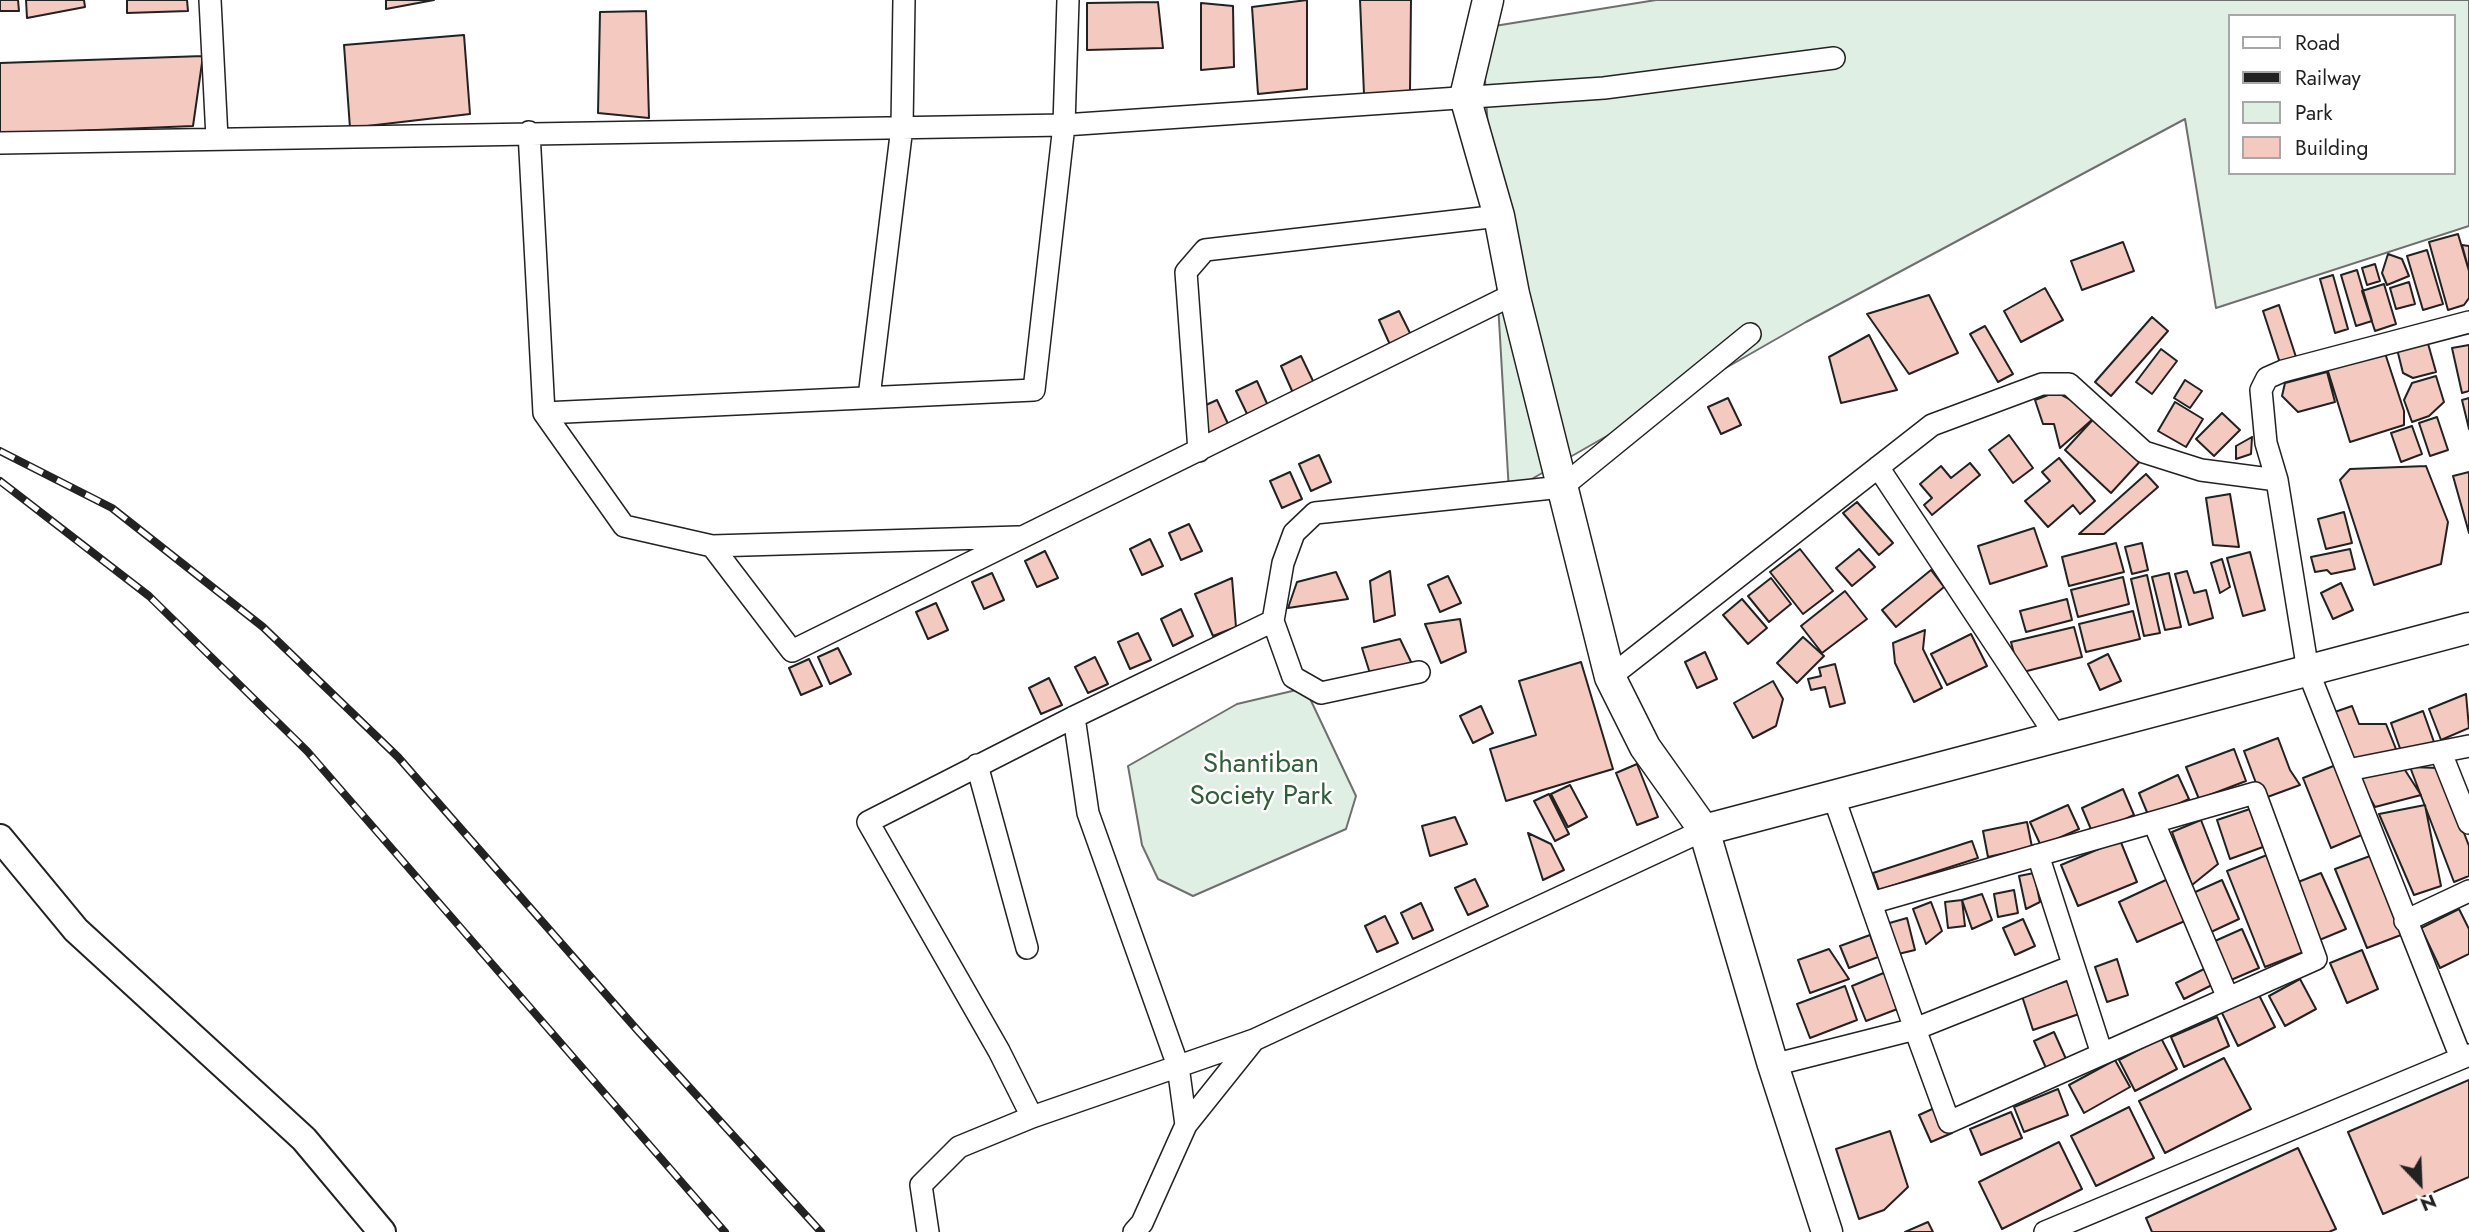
<!DOCTYPE html>
<html>
<head>
<meta charset="utf-8">
<style>
  body { margin:0 }
  #map { position:relative; width:2469px; height:1232px; overflow:hidden; background:#fff; font-family:Jost,sans-serif }
  canvas { display:block }
  .legend { position:absolute; left:2228px; top:14px; width:228px; height:161px; box-sizing:border-box; background:#fff; border:2px solid #a7a7a7; margin:0; padding:9px 12px; list-style:none; font-size:21px; color:#222 }
  .legend li { display:flex; align-items:center; gap:14px; height:35px }
  .legend b { width:35px; border:2px solid #a7a7a7 }
  .north { position:absolute; left:2385px; top:1148px; width:70px; height:70px; -webkit-text-stroke:5px #fff; paint-order:stroke; rotate:157deg; font-size:19px; font-weight:700; line-height:28px; text-align:center; color:#222 }
  .north::after { content:''; display:block; margin:auto; width:24px; height:32px; background:#222; clip-path:polygon(50% 0,100% 100%,50% 72%,0 100%) }
</style>
</head>
<body>
<div id="map">
<canvas width="2469" height="1232"></canvas>
<ul class="legend">
<li><b style="height:9px;background:#fff"></b>Road</li>
<li><b style="height:9px;background:#222"></b>Railway</li>
<li><b style="height:19px;background:#e0efe3"></b>Park</li>
<li><b style="height:19px;background:#f3c9c0"></b>Building</li>
</ul>
<div class="north">N</div>
</div>
<script>
const c = document.querySelector('canvas').getContext('2d');
c.lineJoin = 'round';
function fillPath(path, color) {
  c.fillStyle = color;
  c.fill(path, 'evenodd');
}
function shape(rows) {
  const path = new Path2D();
  for (const r of rows) {
    path.moveTo(r[0], r[1]);
    for (let i = 2; i < r.length; i += 2) path.lineTo(r[i], r[i + 1]);
  }
  return path;
}
function stroke(path, color, width, dash) {
  c.strokeStyle = color;
  c.lineWidth = width;
  c.lineCap = dash ? 'butt' : 'round';
  c.setLineDash(dash || []);
  c.stroke(path);
}
function drawText(font, color, halo, rows, align = 'center') {
  c.font = font + ' Jost,sans-serif';
  c.lineWidth = 5;
  c.setLineDash([]);
  c.textBaseline = 'middle';
  c.strokeStyle = halo;
  c.fillStyle = color;
  for (const [text, x, y, turn = 0] of rows) {
    c.save();
    c.translate(x, y);
    c.rotate((+turn || 0) * Math.PI / 180);
    c.textAlign = isNaN(turn) ? turn : align;
    if (halo) c.strokeText(text, 0, 0);
    c.fillText(text, 0, 0);
    c.restore();
  }
}
const green = shape([
  [1656,0,2469,0,2469,226,2216,308,2185,119,1806,322,1509,492,1482,28,1656,0],
  [2229,16,2453,16,2453,173,2229,173,2229,16],
  [1305,688,1356,796,1346,829,1193,896,1158,879,1142,845,1128,766,1237,704,1305,688]
]);
fillPath(green, '#e0efe3');
stroke(green, '#6f6f6f', 2);
const building = shape([
  [0,0,18,0,19,11,0,11,0,0],
  [26,0,84,0,85,7,27,18,26,0],
  [127,0,187,0,188,11,127,13,127,0],
  [386,0,434,0,386,9,386,0],
  [1307,0,1307,89,1258,94,1252,7,1307,0],
  [1360,0,1411,0,1410,91,1364,94,1360,0],
  [1158,2,1163,48,1087,50,1087,3,1158,2],
  [1201,3,1233,6,1234,67,1201,70,1201,3],
  [646,11,649,118,598,113,600,12,646,11],
  [464,35,470,114,350,128,344,45,464,35],
  [203,56,193,126,0,134,0,63,203,56],
  [2458,234,2469,271,2469,298,2464,305,2448,310,2429,242,2458,234],
  [2123,242,2134,271,2082,290,2071,261,2123,242],
  [2462,245,2469,246,2469,271,2462,245],
  [2427,250,2443,304,2423,310,2407,256,2427,250],
  [2388,254,2402,259,2409,276,2387,285,2382,273,2388,254],
  [2375,264,2380,281,2367,285,2362,268,2375,264],
  [2357,270,2372,321,2356,326,2341,275,2357,270],
  [2333,275,2348,329,2335,333,2320,279,2333,275],
  [2409,282,2415,304,2396,309,2390,288,2409,282],
  [2384,284,2396,324,2375,331,2362,291,2384,284],
  [2045,288,2063,320,2021,342,2004,311,2045,288],
  [1929,295,1958,353,1909,374,1867,314,1929,295],
  [2279,305,2296,357,2280,363,2263,311,2279,305],
  [1399,311,1412,337,1391,347,1379,320,1399,311],
  [2152,317,2168,331,2111,396,2095,382,2152,317],
  [1985,326,2013,374,1998,382,1970,334,1985,326],
  [1869,335,1897,390,1841,403,1829,357,1869,335],
  [2427,340,2436,372,2413,378,2403,373,2397,349,2427,340],
  [2469,345,2469,391,2462,393,2452,348,2469,345],
  [2161,349,2177,361,2152,394,2136,382,2161,349],
  [2384,350,2404,411,2404,425,2350,442,2327,368,2384,350],
  [1301,356,1314,383,1293,393,1281,366,1301,356],
  [2327,372,2335,402,2298,412,2282,396,2285,383,2327,372],
  [2436,376,2444,402,2429,416,2412,422,2404,400,2412,383,2436,376],
  [2185,380,2202,391,2190,408,2174,398,2185,380],
  [1257,381,1269,408,1249,418,1236,391,1257,381],
  [2056,392,2077,403,2094,418,2060,448,2054,424,2043,424,2035,400,2056,392],
  [1728,398,1741,425,1721,434,1708,407,1728,398],
  [2469,398,2469,429,2462,400,2469,398],
  [1217,400,1229,426,1209,436,1197,409,1217,400],
  [2175,402,2203,419,2186,447,2158,431,2175,402],
  [2222,413,2240,430,2214,456,2196,439,2222,413],
  [2098,414,2144,457,2111,493,2065,450,2098,414],
  [2437,417,2448,450,2430,456,2419,423,2437,417],
  [2412,426,2422,454,2401,462,2391,433,2412,426],
  [2009,435,2033,468,2013,483,1989,450,2009,435],
  [2252,437,2251,454,2236,459,2236,446,2252,437],
  [1319,455,1331,482,1311,491,1299,464,1319,455],
  [2059,458,2095,501,2080,514,2073,505,2048,527,2025,501,2050,481,2042,472,2059,458],
  [1970,463,1980,475,1932,515,1924,505,1932,498,1920,484,1941,466,1951,478,1970,463],
  [2426,466,2448,522,2441,564,2374,585,2340,480,2350,469,2426,466],
  [1290,472,1302,499,1282,508,1270,481,1290,472],
  [2469,472,2469,533,2453,476,2469,472],
  [2146,474,2158,487,2104,534,2079,534,2146,474],
  [2230,494,2239,547,2213,545,2206,498,2230,494],
  [1857,502,1893,543,1879,555,1843,513,1857,502],
  [2344,512,2352,543,2326,549,2318,519,2344,512],
  [1189,524,1202,551,1181,560,1169,533,1189,524],
  [2034,528,2047,566,1990,584,1978,546,2034,528],
  [1150,539,1163,566,1142,575,1130,549,1150,539],
  [2116,543,2124,572,2069,586,2062,557,2116,543],
  [2142,543,2148,570,2132,574,2125,547,2142,543],
  [1800,549,1833,591,1803,614,1770,572,1800,549],
  [1859,549,1875,567,1852,586,1836,568,1859,549],
  [2350,549,2355,569,2331,574,2327,570,2315,572,2311,557,2350,549],
  [1045,551,1058,578,1037,587,1025,561,1045,551],
  [2250,552,2265,610,2243,616,2227,558,2250,552],
  [2222,559,2230,587,2220,593,2211,563,2222,559],
  [1931,570,1944,587,1896,627,1882,610,1931,570],
  [1390,571,1395,615,1374,622,1370,581,1390,571],
  [2187,571,2194,593,2206,590,2213,618,2189,625,2175,574,2187,571],
  [1336,572,1348,599,1288,608,1297,582,1336,572],
  [992,573,1004,600,984,609,972,582,992,573],
  [2169,573,2181,627,2165,630,2152,577,2169,573],
  [2147,575,2160,633,2144,636,2131,579,2147,575],
  [1448,576,1461,603,1440,612,1428,585,1448,576],
  [2123,577,2129,604,2078,617,2071,590,2123,577],
  [1232,578,1236,627,1213,636,1195,594,1232,578],
  [1771,578,1791,604,1769,622,1748,596,1771,578],
  [2341,583,2353,610,2333,619,2321,593,2341,583],
  [1845,591,1867,619,1822,653,1801,626,1845,591],
  [1742,599,1767,628,1748,644,1723,615,1742,599],
  [2067,599,2072,620,2026,632,2020,611,2067,599],
  [936,603,948,630,928,639,916,612,936,603],
  [1181,609,1193,636,1173,646,1161,619,1181,609],
  [2133,611,2140,639,2086,652,2079,624,2133,611],
  [1460,619,1466,652,1441,663,1425,624,1460,619],
  [2074,627,2082,657,2019,673,2011,642,2074,627],
  [1925,630,1923,649,1942,688,1914,702,1895,663,1893,643,1925,630],
  [1138,633,1151,660,1130,669,1118,642,1138,633],
  [1971,634,1987,666,1947,685,1931,654,1971,634],
  [1803,637,1824,656,1797,683,1777,663,1803,637],
  [1400,639,1413,666,1373,683,1362,648,1400,639],
  [838,648,851,674,830,684,818,657,838,648],
  [1705,652,1717,679,1697,688,1685,662,1705,652],
  [2108,654,2121,681,2100,690,2088,664,2108,654],
  [1095,657,1108,684,1088,693,1075,667,1095,657],
  [809,659,822,686,801,695,789,668,809,659],
  [1581,662,1613,769,1506,801,1490,749,1536,735,1519,681,1581,662],
  [1835,664,1845,703,1830,707,1825,687,1811,690,1808,679,1821,676,1819,668,1835,664],
  [1049,678,1062,705,1041,714,1029,688,1049,678],
  [1773,681,1783,699,1776,726,1753,738,1734,703,1773,681],
  [2466,694,2469,728,2441,740,2429,709,2466,694],
  [1481,706,1493,733,1473,743,1460,716,1481,706],
  [2352,706,2359,724,2386,724,2396,749,2350,767,2329,714,2352,706],
  [2423,711,2434,742,2402,754,2391,723,2423,711],
  [2278,738,2290,770,2300,785,2262,799,2244,751,2278,738],
  [2234,749,2246,781,2199,799,2186,767,2234,749],
  [1637,764,1658,817,1637,825,1616,773,1637,764],
  [2336,765,2364,834,2331,848,2303,778,2336,765],
  [2403,767,2421,795,2375,807,2358,777,2403,767],
  [2410,767,2439,768,2469,846,2469,876,2454,882,2410,767],
  [2178,775,2189,799,2149,817,2139,793,2178,775],
  [1570,785,1587,817,1568,827,1551,794,1570,785],
  [2123,789,2134,815,2093,834,2082,808,2123,789],
  [1549,794,1569,834,1555,841,1534,801,1549,794],
  [2068,805,2079,829,2041,846,2030,822,2068,805],
  [2425,805,2441,886,2414,895,2379,814,2425,805],
  [2250,809,2263,847,2230,859,2217,820,2250,809],
  [1455,817,1467,844,1430,856,1422,826,1455,817],
  [2201,820,2218,864,2192,885,2172,832,2201,820],
  [2027,822,2032,847,1988,857,1983,831,2027,822],
  [1528,833,1551,844,1564,870,1543,880,1528,833],
  [2120,840,2137,882,2078,906,2061,865,2120,840],
  [1972,841,1978,858,1879,890,1873,873,1972,841],
  [2267,855,2306,951,2265,967,2227,871,2267,855],
  [2370,856,2401,935,2367,948,2335,869,2370,856],
  [2034,873,2040,902,2026,909,2019,876,2034,873],
  [2321,873,2346,929,2317,941,2293,884,2321,873],
  [1475,879,1488,906,1468,915,1455,888,1475,879],
  [2168,879,2187,920,2137,942,2119,902,2168,879],
  [2222,880,2239,919,2211,932,2193,893,2222,880],
  [2014,890,2018,913,1998,917,1994,894,2014,890],
  [1982,894,1992,920,1972,929,1962,900,1982,894],
  [1962,900,1965,926,1948,928,1945,902,1962,900],
  [1931,902,1942,931,1926,944,1913,909,1931,902],
  [1421,903,1433,930,1413,939,1401,913,1421,903],
  [2459,909,2469,929,2469,954,2440,968,2421,928,2459,909],
  [1385,916,1398,943,1377,952,1365,926,1385,916],
  [1907,918,1915,950,1894,955,1886,924,1907,918],
  [2023,919,2035,946,2015,955,2003,928,2023,919],
  [2242,929,2259,968,2231,980,2215,941,2242,929],
  [1870,935,1878,957,1849,968,1840,946,1870,935],
  [1829,949,1849,979,1810,993,1798,960,1829,949],
  [2362,950,2378,989,2347,1003,2330,963,2362,950],
  [2117,959,2128,995,2107,1002,2095,967,2117,959],
  [2204,969,2212,985,2184,999,2176,983,2204,969],
  [1886,972,1900,1008,1866,1021,1852,986,1886,972],
  [2300,979,2316,1009,2285,1026,2269,996,2300,979],
  [2067,981,2079,1014,2033,1030,2022,996,2067,981],
  [1845,986,1857,1020,1810,1038,1797,1004,1845,986],
  [2258,993,2275,1027,2238,1046,2221,1011,2258,993],
  [2217,1017,2229,1046,2184,1067,2171,1037,2217,1017],
  [2054,1032,2066,1059,2046,1068,2034,1041,2054,1032],
  [2161,1038,2177,1069,2135,1091,2119,1060,2161,1038],
  [2224,1058,2251,1109,2165,1153,2139,1101,2224,1058],
  [2115,1060,2130,1087,2084,1113,2069,1085,2115,1060],
  [2469,1080,2469,1177,2383,1214,2348,1132,2469,1080],
  [2058,1089,2068,1115,2024,1132,2014,1107,2058,1089],
  [1939,1106,1952,1133,1931,1142,1919,1115,1939,1106],
  [2129,1107,2154,1158,2096,1186,2071,1136,2129,1107],
  [2011,1112,2022,1138,1981,1155,1970,1129,2011,1112],
  [1890,1131,1908,1187,1884,1210,1859,1219,1836,1149,1890,1131],
  [2059,1142,2082,1189,2002,1229,1979,1182,2059,1142],
  [2298,1148,2336,1229,2329,1232,2152,1232,2146,1218,2298,1148],
  [1928,1222,1933,1232,1905,1232,1928,1222]
]);
fillPath(building, '#f3c9c0');
stroke(building, '#222', 2);
const minor = shape([
  [210,0,217,138],
  [1068,0,1064,125,1034,390,544,413,624,526,712,546,792,651,1514,294],
  [529,132,544,413],
  [0,143,1064,125,1604,88,1834,58],
  [869,397,902,127,904,0],
  [1199,451,1186,272,1205,250,1499,216],
  [1878,467,2056,736],
  [712,546,1018,537],
  [1273,621,1293,677,1321,693,1419,672],
  [1610,677,1932,425,2042,384,2069,384,2144,452,2201,470,2277,480],
  [1074,717,1088,813,1178,1066,1186,1125],
  [2441,753,2469,823],
  [977,765,1027,948],
  [2348,770,2469,746],
  [1834,798,1915,1029,1949,1122,2316,959,2255,793,1871,903],
  [2154,823,2228,998],
  [2038,855,2102,1054],
  [2405,921,2469,891],
  [2461,1058,2308,671,2277,480,2266,443,2261,390,2267,378,2283,371,2469,322],
  [1773,1065,1915,1029,2073,966],
  [1032,1117,999,1051,868,822,1074,717,1273,621,1283,563,1294,533,1315,513,1562,487,1750,334],
  [928,1232,921,1185,959,1147,1032,1117,1254,1040,1704,830],
  [1134,1232,1142,1223,1186,1125,1254,1040],
  [2045,1232,2469,1055]
]);
const tertiary = shape([
  [0,838,76,930,304,1139,382,1232]
]);
const secondary = shape([
  [1488,0,1465,97,1499,216,1514,294,1610,677,1645,747,1704,830,2469,628],
  [1704,830,1773,1065,1827,1232]
]);
stroke(minor, '#222', 24);
stroke(tertiary, '#222', 30);
stroke(secondary, '#222', 33);
stroke(minor, '#fff', 21);
stroke(tertiary, '#fff', 26);
stroke(secondary, '#fff', 30);
const rail = shape([
  [0,451,112,508,263,627,398,757,639,1032,821,1232],
  [0,481,149,596,307,751,725,1232]
]);
stroke(rail, '#222', 8);
stroke(rail, '#fff', 5, [16]);
drawText('28px', '#2f5e38', '#fff', [
  ["Shantiban",1261,765],
  ["Society Park",1261,797]
]);
</script>
</body>
</html>
